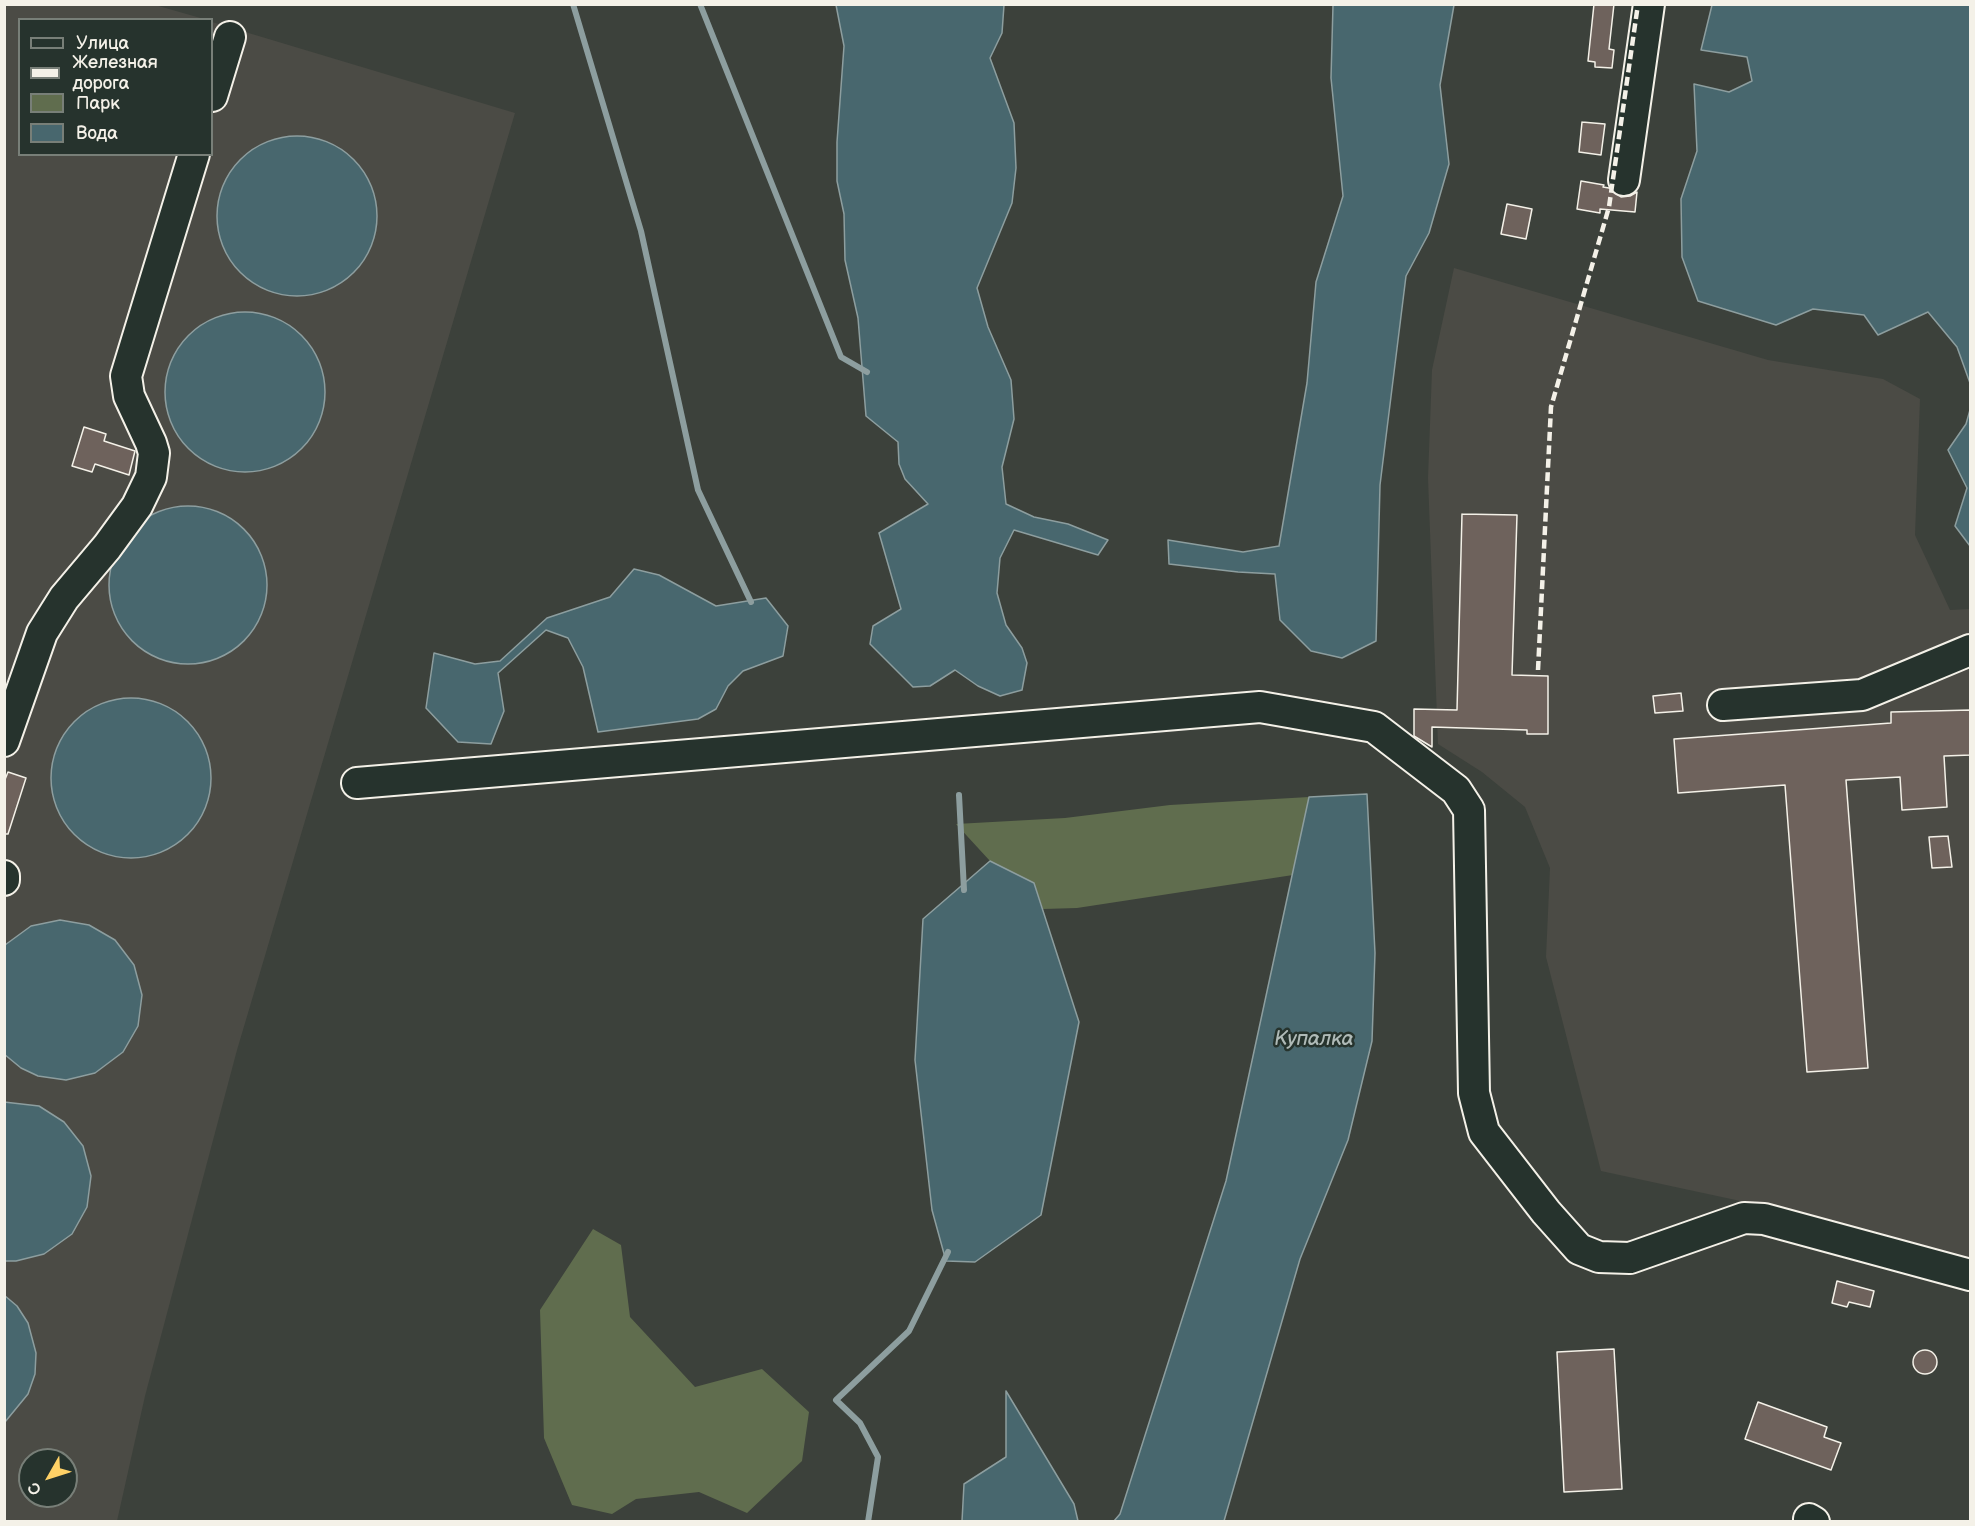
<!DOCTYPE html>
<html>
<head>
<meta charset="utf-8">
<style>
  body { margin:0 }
  #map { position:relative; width:1975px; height:1526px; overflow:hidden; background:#3c413b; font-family:"Balsamiq Sans",sans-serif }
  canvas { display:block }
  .frame { position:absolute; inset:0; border:6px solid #f4f1e8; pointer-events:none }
  .legend { position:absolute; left:18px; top:18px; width:195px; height:138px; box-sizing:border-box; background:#26332d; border:2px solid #787f78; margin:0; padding:8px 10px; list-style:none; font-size:18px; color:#f4f1e8 }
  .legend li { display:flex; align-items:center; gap:12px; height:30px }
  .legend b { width:30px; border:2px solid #787f78 }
  .north { position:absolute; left:18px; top:1448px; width:60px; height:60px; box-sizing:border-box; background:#26332d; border:2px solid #787f78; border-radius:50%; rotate:231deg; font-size:16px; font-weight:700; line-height:24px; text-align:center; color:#f4f1e8 }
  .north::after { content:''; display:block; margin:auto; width:21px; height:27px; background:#ffd166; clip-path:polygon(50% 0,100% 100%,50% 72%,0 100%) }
</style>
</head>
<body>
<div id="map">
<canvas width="1975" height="1526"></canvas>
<div class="frame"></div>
<ul class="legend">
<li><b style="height:8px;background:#26332d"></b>Улица</li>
<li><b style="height:8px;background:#f4f1e8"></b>Железная дорога</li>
<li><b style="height:16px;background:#606d4e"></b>Парк</li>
<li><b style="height:16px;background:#48676e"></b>Вода</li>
</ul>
<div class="north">С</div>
</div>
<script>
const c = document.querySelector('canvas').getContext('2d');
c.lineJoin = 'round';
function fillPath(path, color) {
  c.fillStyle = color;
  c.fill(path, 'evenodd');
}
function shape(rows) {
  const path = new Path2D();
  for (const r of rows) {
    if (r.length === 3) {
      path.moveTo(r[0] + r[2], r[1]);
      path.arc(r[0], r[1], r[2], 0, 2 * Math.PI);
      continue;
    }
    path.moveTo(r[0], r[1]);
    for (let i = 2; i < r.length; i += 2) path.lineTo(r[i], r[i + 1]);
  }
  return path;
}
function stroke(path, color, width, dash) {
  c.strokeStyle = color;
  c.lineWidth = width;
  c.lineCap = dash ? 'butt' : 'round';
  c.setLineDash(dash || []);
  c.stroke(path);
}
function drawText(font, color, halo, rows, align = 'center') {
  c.font = font + ' "Balsamiq Sans",sans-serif';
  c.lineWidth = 5;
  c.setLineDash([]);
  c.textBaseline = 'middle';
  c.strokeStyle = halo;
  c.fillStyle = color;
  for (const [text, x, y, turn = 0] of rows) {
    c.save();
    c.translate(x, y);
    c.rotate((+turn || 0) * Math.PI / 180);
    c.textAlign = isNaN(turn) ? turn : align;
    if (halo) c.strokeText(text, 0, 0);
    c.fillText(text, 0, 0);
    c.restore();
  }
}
fillPath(shape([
  [5,5,155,5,204,19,20,20,20,154,212,154,212,22,515,113,237,1050,145,1396,117,1521,5,1522],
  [30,1460,66,1460,66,1496,30,1496],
  [1454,268,1768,360,1883,379,1920,399,1915,535,1950,610,1970,609,1970,1262,1759,1205,1601,1171,1546,957,1550,868,1525,807,1482,772,1438,744,1428,478,1432,370]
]), '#4b4b45');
fillPath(shape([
  [1309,797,1293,875,1077,908,1043,909,1034,883,990,861,956,824,1065,818,1170,805],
  [593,1229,621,1245,630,1317,695,1387,762,1369,809,1412,802,1461,747,1513,699,1492,636,1499,612,1514,572,1505,544,1438,540,1310]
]), '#606d4e');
const water = shape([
  [836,5,1004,5,1002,33,990,58,1014,123,1016,168,1012,203,977,288,988,327,1011,380,1014,419,1002,467,1006,504,1034,517,1068,524,1108,540,1098,555,1014,530,1000,558,997,593,1006,625,1022,648,1027,663,1022,690,1000,696,978,686,955,670,930,686,913,687,870,644,873,626,901,609,879,533,928,504,905,479,899,464,898,442,866,416,858,318,845,260,844,214,837,181,837,142,844,46,836,5],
  [1333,5,1454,5,1440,85,1449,164,1429,233,1406,276,1380,485,1376,641,1342,658,1311,651,1280,620,1275,574,1238,572,1169,564,1168,540,1243,552,1279,546,1307,383,1316,282,1343,196,1331,78,1333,5],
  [1712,5,1970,5,1970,383,1957,347,1928,312,1878,335,1864,315,1813,309,1776,325,1698,301,1682,257,1681,199,1697,151,1694,84,1729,92,1752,81,1747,57,1701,50,1712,5],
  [297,216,80],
  [245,392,80],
  [1970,410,1970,546,1955,526,1967,488,1948,450,1966,424,1970,410],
  [188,585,79],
  [634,569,659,575,716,606,766,598,788,626,783,656,743,671,728,686,716,709,698,719,598,732,583,667,568,638,546,630,498,673,504,711,491,744,458,742,426,708,434,653,475,664,500,661,547,618,610,597,634,569],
  [131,778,80],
  [1367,794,1375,953,1372,1041,1348,1140,1300,1259,1224,1521,1114,1521,1120,1514,1226,1181,1309,797,1367,794],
  [990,861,1034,883,1079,1022,1041,1215,975,1262,946,1261,932,1210,915,1060,923,919,990,861],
  [60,920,89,925,115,940,134,965,142,995,138,1026,123,1052,95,1073,66,1080,38,1076,21,1068,4,1054,5,945,31,926,60,920],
  [4,1102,39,1106,64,1122,83,1146,91,1176,87,1207,72,1234,44,1254,16,1261,5,1261,4,1102],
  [4,1295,17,1306,28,1323,36,1353,35,1374,28,1394,5,1422,4,1295],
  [1006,1391,1074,1504,1078,1521,962,1521,964,1484,1006,1457,1006,1391]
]);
fillPath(water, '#48676e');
stroke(water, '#8d9e9f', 1.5);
stroke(shape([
  [573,4,641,231,698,490,751,602],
  [700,4,841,357,867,372],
  [959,795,964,890],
  [868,1522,878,1457,860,1423,836,1400,909,1331,948,1252]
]), '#8d9e9f', 6);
const building = shape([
  [1594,4,1614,4,1609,49,1614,50,1612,68,1595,67,1595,62,1588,61,1594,4],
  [1582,122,1605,124,1601,155,1579,152,1582,122],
  [1581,181,1604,185,1603,187,1609,188,1621,197,1630,196,1637,192,1635,212,1600,209,1600,213,1577,209,1581,181],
  [1507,204,1532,209,1526,239,1501,234,1507,204],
  [84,427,106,434,104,441,135,451,129,475,95,464,92,472,72,466,84,427],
  [1462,514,1517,515,1512,675,1548,676,1548,734,1527,734,1527,730,1432,727,1432,747,1414,736,1414,709,1457,710,1462,514],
  [1681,693,1683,711,1655,713,1653,696,1681,693],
  [1971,710,1971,755,1944,756,1947,807,1902,810,1900,777,1846,780,1868,1068,1807,1072,1785,785,1678,793,1674,739,1891,723,1891,712,1971,710],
  [8,772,26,778,8,834,4,834,4,782,8,772],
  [1948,836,1952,867,1932,868,1929,837,1948,836],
  [1837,1281,1874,1291,1870,1307,1849,1302,1847,1307,1832,1303,1837,1281],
  [1614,1349,1622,1489,1564,1492,1557,1352,1614,1349],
  [1925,1362,12],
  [1758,1402,1827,1427,1824,1437,1841,1443,1831,1470,1745,1439,1758,1402]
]);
fillPath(building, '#6e625c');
stroke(building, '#f4f1e8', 1.5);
const minor = shape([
  [212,96,230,37],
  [1624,180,1649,4],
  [1723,705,1862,695,1970,650],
  [4,741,42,633,64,598,107,547,137,506,151,477,154,453,151,443,129,396,126,376,194,154],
  [357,783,1260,707,1374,727,1456,790,1469,810,1474,1093,1484,1132,1546,1212,1579,1249,1599,1257,1630,1258,1744,1218,1764,1219,1970,1275],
  [4,876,4,880],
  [1809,1519,1814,1522]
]);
stroke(minor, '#f4f1e8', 34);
stroke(minor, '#26332d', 30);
stroke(shape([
  [1538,670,1551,407,1609,207,1638,4]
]), '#f4f1e8', 4.5, [9, 4.5]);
drawText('italic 20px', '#afbab7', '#26332d', [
  ["Купалка",1314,1040]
]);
</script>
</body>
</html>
